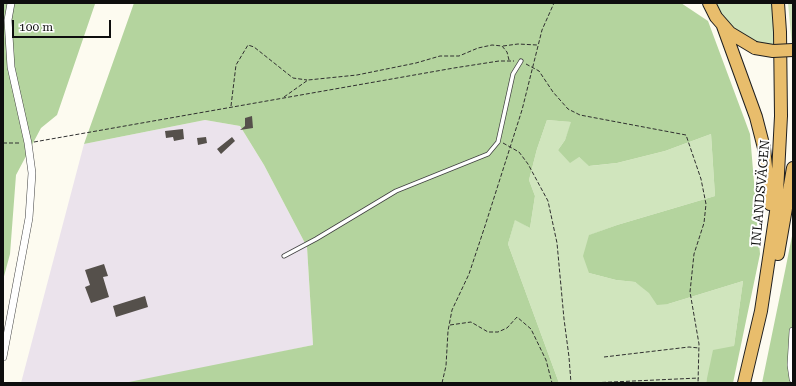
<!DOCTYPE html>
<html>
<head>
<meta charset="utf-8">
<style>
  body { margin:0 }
  #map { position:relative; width:796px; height:386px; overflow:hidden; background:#fdfbf0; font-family:"Roboto Serif",serif }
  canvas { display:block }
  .frame { position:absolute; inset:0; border:4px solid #0e0e0e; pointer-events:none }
  .scale { position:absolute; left:12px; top:20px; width:99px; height:18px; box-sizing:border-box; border:2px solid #0e0e0e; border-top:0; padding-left:5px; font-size:12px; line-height:14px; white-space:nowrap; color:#0e0e0e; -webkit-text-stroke:3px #fff; paint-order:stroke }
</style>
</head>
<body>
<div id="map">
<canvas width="796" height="386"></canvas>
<div class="frame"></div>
<div class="scale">100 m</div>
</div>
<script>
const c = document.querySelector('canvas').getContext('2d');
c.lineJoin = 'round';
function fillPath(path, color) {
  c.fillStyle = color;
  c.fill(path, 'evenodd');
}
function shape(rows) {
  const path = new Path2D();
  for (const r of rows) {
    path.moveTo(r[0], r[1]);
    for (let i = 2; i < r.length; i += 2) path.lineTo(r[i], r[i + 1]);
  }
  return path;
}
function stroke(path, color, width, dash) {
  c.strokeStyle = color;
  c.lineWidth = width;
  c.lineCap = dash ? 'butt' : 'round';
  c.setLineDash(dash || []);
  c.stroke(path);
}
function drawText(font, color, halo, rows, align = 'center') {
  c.font = font + ' "Roboto Serif",serif';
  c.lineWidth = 4;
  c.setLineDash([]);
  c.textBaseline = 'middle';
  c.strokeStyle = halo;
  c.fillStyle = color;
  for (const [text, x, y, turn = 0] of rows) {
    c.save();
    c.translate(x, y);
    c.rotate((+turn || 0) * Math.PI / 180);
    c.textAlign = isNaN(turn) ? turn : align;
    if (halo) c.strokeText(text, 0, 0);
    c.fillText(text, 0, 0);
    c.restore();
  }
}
fillPath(shape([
  [205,120,240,126,264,165,307,247,313,345,136,383,21,383,84,144]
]), '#ebe3ec');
fillPath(shape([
  [714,3,772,3,776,47,766,46,746,39,723,19],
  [788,3,793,3,792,46],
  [547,120,572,122,565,140,558,150,579,157,590,166,617,163,665,151,711,134,715,196,617,225,590,235,589,273,616,280,635,282,668,304,743,281,734,346,707,379,706,383,559,383,508,244,515,219,530,228,535,196,529,180,537,149]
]), '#d0e5bd');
fillPath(shape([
  [3,3,95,4,57,115,41,128,16,175,10,254,3,280],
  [134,3,681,3,708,21,750,134,760,254,733,383,706,383,713,350,734,346,743,281,668,304,657,305,649,293,635,282,616,280,589,273,583,256,589,235,617,225,715,196,711,134,665,151,617,163,589,166,579,157,570,163,558,150,565,140,571,122,547,120,537,149,529,180,535,196,530,228,515,220,508,244,559,383,124,383,313,345,307,247,264,165,240,126,205,120,84,144],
  [793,231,793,383,762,383,785,271]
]), '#b4d49e');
fillPath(shape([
  [252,116,253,128,240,130,245,126,245,118],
  [183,129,184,139,174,141,173,137,166,138,165,131],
  [206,137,207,143,198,145,197,138],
  [232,137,235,141,221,154,217,149],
  [104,264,108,276,103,277,109,297,91,303,85,287,90,285,85,270],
  [145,296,148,307,116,317,113,306]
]), '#55504b');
const service = shape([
  [284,256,316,239,396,191,488,154,498,142,513,74,521,61]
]);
const minor = shape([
  [793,331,791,365,793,379],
  [3,357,29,218,32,173,28,143,11,67,8,20,11,3]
]);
const trunk = shape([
  [709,3,716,17,730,33,755,48],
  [723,26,756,117,764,148,770,204],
  [778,254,793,168],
  [744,383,761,311,776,212,781,116,780,32,778,3]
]);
stroke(service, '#414141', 5);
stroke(minor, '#414141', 8);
stroke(trunk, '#1f1f1f', 14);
stroke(shape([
  [503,46,518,44,537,45],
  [526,64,539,71,553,92,568,109,580,115,686,135,701,179,706,204,704,223,694,254,690,292,699,344,698,383],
  [284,97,308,80,357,75,416,63,440,56,459,56,478,48,492,45,502,46,507,52,509,60],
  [231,106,236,65,248,45,254,47,293,78,307,80],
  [34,142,454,68,499,61,514,61],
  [3,143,21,143],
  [503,143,519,152,528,164,548,201,557,243,564,319,569,357,571,383],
  [450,325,471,322,488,332,498,332,507,328,517,317,531,329,546,360,552,383],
  [604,357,689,347,699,348],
  [442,383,446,366,448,331,452,310,469,274,485,226,522,110,542,30,554,3],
  [590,383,699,378]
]), '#303030', 1, [4, 2]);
stroke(service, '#fff', 3.5);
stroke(minor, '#fff', 7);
stroke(trunk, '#e8bd6c', 12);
const trunkBridge = shape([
  [755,48,773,51,793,50]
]);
stroke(trunkBridge, '#1f1f1f', 14, []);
stroke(trunkBridge, '#e8bd6c', 12);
drawText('13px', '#0e0e0e', '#fff', [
  ["INLANDSVÄGEN",761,193,-85]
]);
</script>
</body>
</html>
